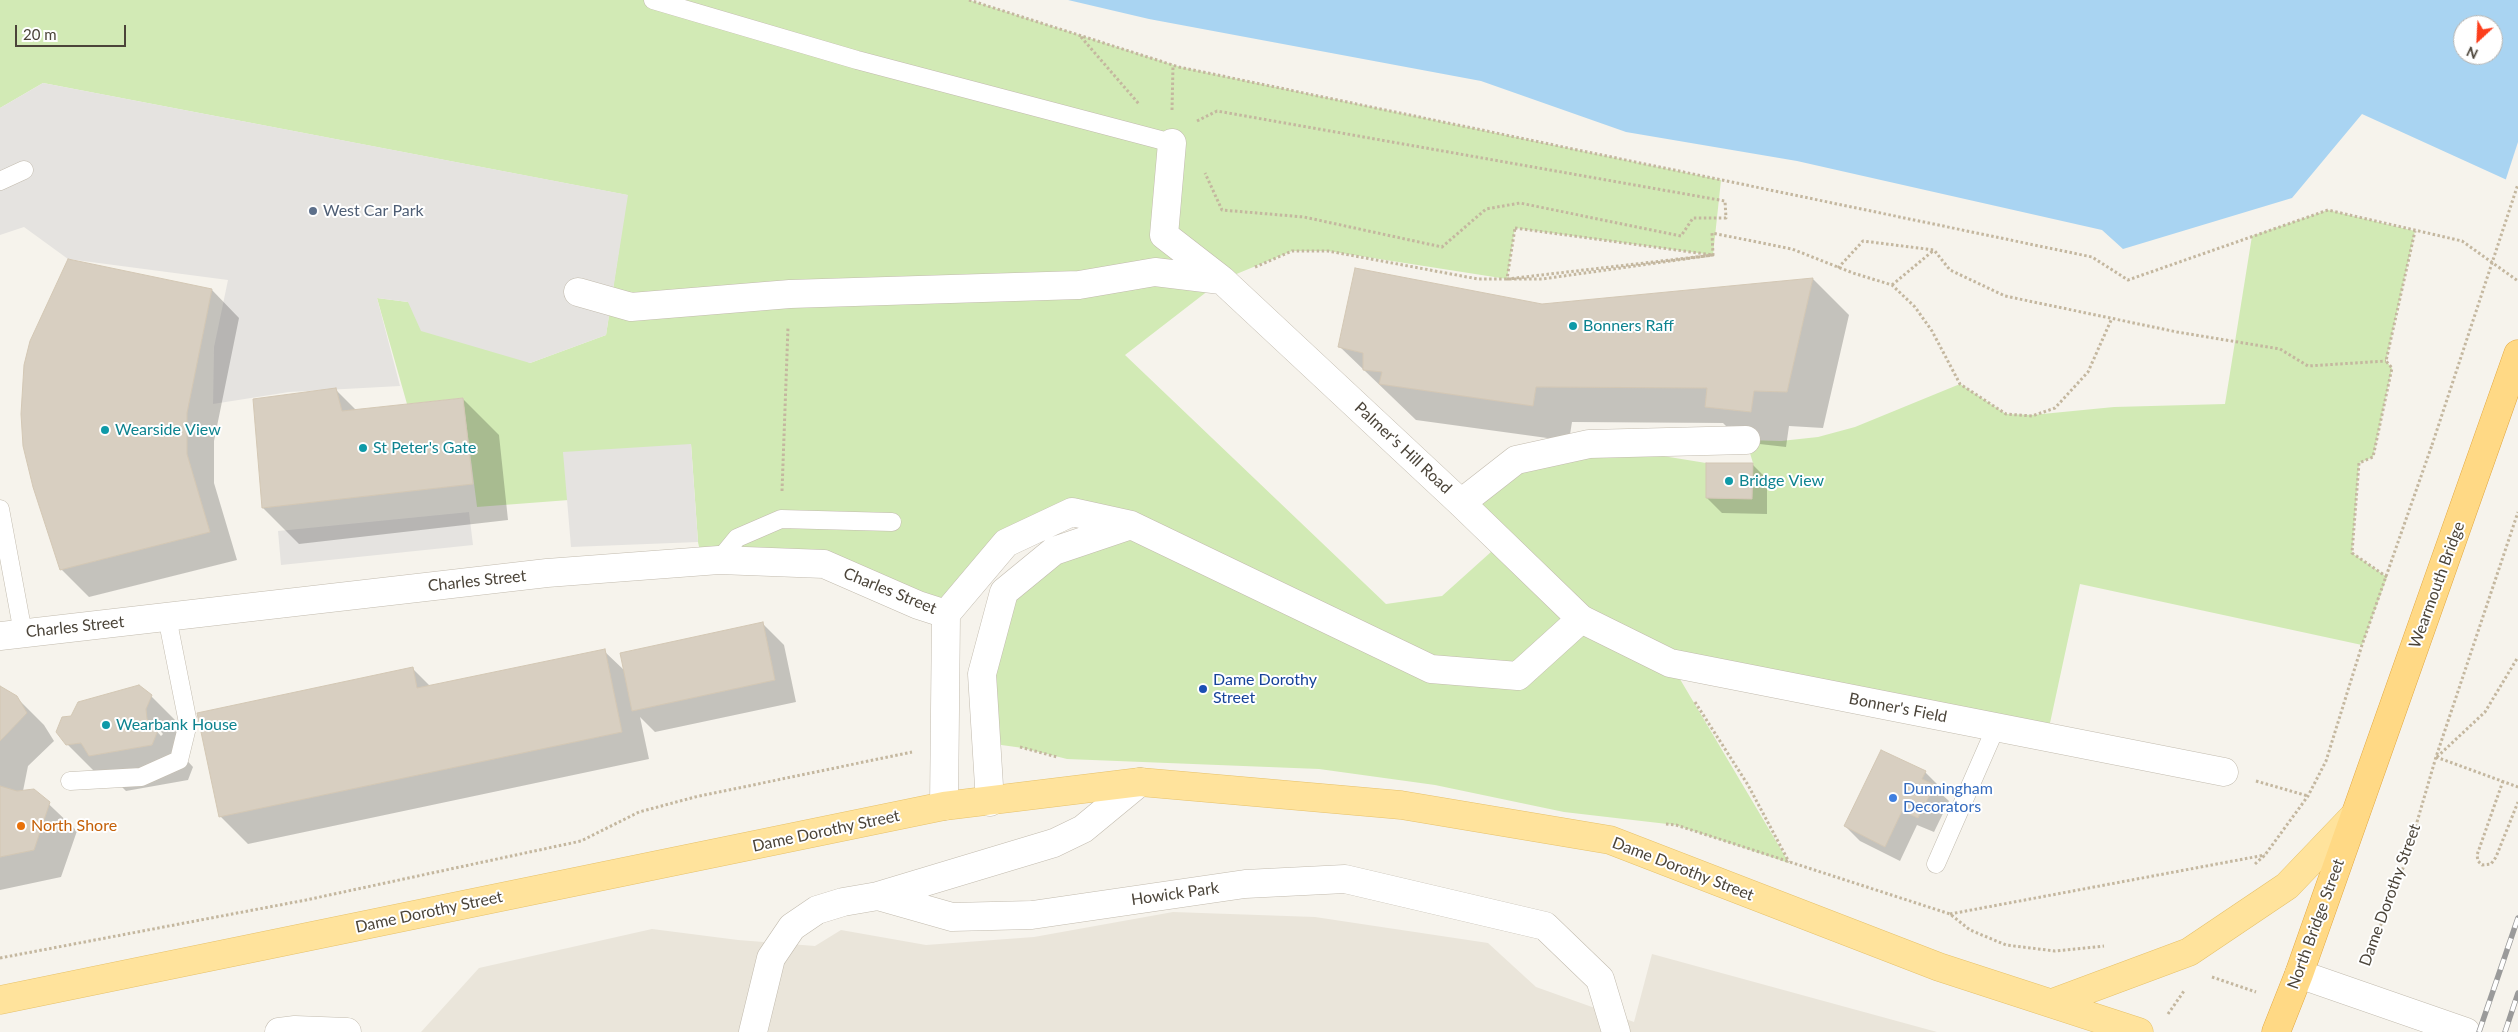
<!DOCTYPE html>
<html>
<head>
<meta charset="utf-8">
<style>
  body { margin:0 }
  #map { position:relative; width:2518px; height:1032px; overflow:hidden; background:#f6f3ec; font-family:Lato,sans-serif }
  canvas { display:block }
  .north { position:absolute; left:2453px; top:15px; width:50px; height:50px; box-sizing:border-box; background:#fff; border:1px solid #b7b4b0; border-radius:50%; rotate:205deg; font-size:14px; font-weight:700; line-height:20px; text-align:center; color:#4b4439 }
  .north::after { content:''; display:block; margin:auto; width:18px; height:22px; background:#fc3f1d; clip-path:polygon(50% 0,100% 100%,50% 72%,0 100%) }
  .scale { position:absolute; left:15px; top:25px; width:111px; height:22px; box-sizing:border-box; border:2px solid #4b4439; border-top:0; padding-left:6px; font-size:15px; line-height:18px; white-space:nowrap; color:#4b4439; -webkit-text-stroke:4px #fff; paint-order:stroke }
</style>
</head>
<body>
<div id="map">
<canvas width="2518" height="1032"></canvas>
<div class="north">N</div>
<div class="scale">20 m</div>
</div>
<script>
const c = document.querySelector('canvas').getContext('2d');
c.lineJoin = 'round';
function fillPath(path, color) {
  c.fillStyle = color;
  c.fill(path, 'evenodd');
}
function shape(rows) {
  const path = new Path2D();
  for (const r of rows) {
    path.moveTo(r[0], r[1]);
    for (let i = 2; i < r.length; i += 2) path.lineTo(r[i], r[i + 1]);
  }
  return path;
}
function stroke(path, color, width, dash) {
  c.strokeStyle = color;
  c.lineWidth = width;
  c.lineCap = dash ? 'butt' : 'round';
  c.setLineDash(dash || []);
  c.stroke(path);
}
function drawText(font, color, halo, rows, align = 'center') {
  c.font = font + ' Lato,sans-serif';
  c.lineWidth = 4;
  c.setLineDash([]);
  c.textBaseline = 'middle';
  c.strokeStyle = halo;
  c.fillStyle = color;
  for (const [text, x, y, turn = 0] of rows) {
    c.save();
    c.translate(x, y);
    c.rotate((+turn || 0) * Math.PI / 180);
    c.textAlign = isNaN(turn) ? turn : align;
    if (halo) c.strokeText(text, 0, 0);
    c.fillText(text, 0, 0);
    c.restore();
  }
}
fillPath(shape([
  [1173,912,1315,917,1488,943,1536,987,1634,1022,1652,954,1937,1032,421,1032,479,968,652,929,738,940,815,946,841,930,926,945,1034,937]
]), '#eae5da');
fillPath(shape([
  [0,0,969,0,1180,67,1721,180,1713,255,1515,228,1507,279,1328,251,1292,251,1222,280,1125,355,1386,604,1442,596,1501,543,1461,503,1516,460,1589,444,1706,463,1706,498,1752,499,1753,463,1746,440,1781,441,1818,437,1855,427,1960,384,2006,414,2032,415,2114,407,2225,404,2252,236,2328,210,2415,231,2386,361,2392,368,2373,457,2359,463,2352,553,2387,577,2362,645,2080,584,2047,737,1671,664,1789,863,1676,825,1564,812,1435,785,1319,769,1067,759,1023,748,987,743,1004,592,1130,525,1072,512,1006,543,946,614,824,564,702,561,698,542,691,444,569,500,477,507,463,398,407,404,377,298,408,302,530,363,606,335,627,195,43,83,0,108]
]), '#d2eab5');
fillPath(shape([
  [43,83,628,195,606,335,530,363,421,331,408,302,377,298,400,386,289,392,213,404,214,347,228,280,68,259,24,227,0,235,0,108],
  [691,444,698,542,571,547,563,452],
  [469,512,473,545,281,565,278,531]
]), '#e5e3e0');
fillPath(shape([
  [1068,0,2518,0,2518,185,2362,114,2292,198,2123,249,2102,230,1797,161,1626,132,1481,81,1149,19],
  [2463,25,2493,25,2493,55,2463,55]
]), '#a9d4f2');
fillPath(shape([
  [2518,142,2518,187,2505,182]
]), '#f6f3ec');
fillPath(shape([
  [1813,279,1849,315,1823,428,1789,426,1786,447,1742,442,1723,423,1572,422,1569,441,1416,420,1340,347,1542,305],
  [212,290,239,318,214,441,214,483,237,560,89,597,61,569],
  [335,389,357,411,463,399,499,435,508,520,299,544,263,508],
  [1752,464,1767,479,1767,514,1722,513,1707,498],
  [762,623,784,645,796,702,655,732,640,717,649,759,248,844,220,816,412,668,431,687,604,651,625,671],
  [0,687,16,697,44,725,54,741,28,766,23,791,34,790,77,831,61,877,0,890],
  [151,696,187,732,183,756,193,767,188,780,126,791,114,779,103,780,67,744],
  [152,726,156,726,163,734,161,736],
  [1925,772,1940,787,1938,791,1949,801,1934,832,1917,825,1900,861,1860,841,1845,826]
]), '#0003');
const building = shape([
  [68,259,212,289,187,413,187,454,210,532,60,570,33,487,23,446,21,414,24,365,30,341,68,259],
  [1355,268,1542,304,1813,278,1787,392,1754,391,1751,412,1705,407,1707,388,1536,387,1533,406,1379,384,1382,372,1363,370,1363,353,1338,347,1355,268],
  [336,388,342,411,463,398,473,484,262,508,253,399,336,388],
  [1706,463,1753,463,1752,499,1706,498,1706,463],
  [763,622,775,680,632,711,620,653,763,622],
  [605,649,622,732,219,817,197,713,413,667,417,688,605,649],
  [139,685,152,695,146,709,147,719,158,730,152,745,89,756,81,743,66,745,56,732,62,717,71,716,78,702,139,685],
  [0,686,17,696,27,713,0,741,0,686],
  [1881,750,1926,771,1922,779,1935,785,1918,818,1902,811,1885,847,1844,826,1881,750],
  [0,786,17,791,34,789,50,802,34,850,0,857,0,786]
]);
fillPath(building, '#d8cfc1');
stroke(building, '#d3c7b4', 1);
const service = shape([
  [653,0,857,60,1172,143],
  [0,181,24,170],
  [0,509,23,633],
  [719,560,737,538,781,519,892,522],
  [70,781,141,777,179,760,188,723,167,617],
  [1936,864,1996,727]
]);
const minor = shape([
  [1172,143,1164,235,1222,280,1461,503,1581,619,1670,663,2224,772],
  [578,292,631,307,790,294,1079,285,1155,272,1221,280],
  [1461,503,1516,460,1589,444,1746,440],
  [0,636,547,573,719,560,824,564,918,605,946,614],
  [878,896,1054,843,1083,829,1140,782],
  [2299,974,2466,1032],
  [279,1032,295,1030,347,1032],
  [753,1032,771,958,792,927,817,910,843,902,878,896,952,917,1032,915,1245,884,1345,879,1545,926,1600,979,1616,1032]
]);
const tertiary = shape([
  [990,802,982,674,1004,592,1054,551,1131,525],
  [944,806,946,614,1006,543,1072,512,1131,525,1431,669,1518,676,1581,619]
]);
const primary = shape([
  [0,1000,944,806,1140,782,1401,805,1610,840,1939,967,2139,1032],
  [2052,1003,2189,952,2287,886,2354,816]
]);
const trunk = shape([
  [2276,1032,2299,974,2518,354]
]);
stroke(service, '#c2bbae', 19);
stroke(minor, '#c2bbae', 29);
stroke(tertiary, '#c2bbae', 29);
stroke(primary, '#e6c16a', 29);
stroke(trunk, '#e0a43c', 29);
stroke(shape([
  [969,0,1179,67,2092,257,2128,280,2328,210,2462,241,2518,281],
  [1081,37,1139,104],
  [1172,110,1173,66],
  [1197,121,1217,111,1725,201,1726,218,1693,218,1681,236,1520,203,1486,209,1442,247,1304,217,1222,210,1205,173],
  [1515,228,1713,255,1507,279,1515,228],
  [1255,267,1292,251,1328,251,1478,279,1542,279,1713,255,1712,233,1792,249,1853,273,1892,285,1915,307,1932,331,1960,384,2006,414,2032,416,2055,408,2088,372,2112,318],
  [1838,268,1863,241,1934,250,1950,270,2005,296,2177,332,2280,349,2308,366,2386,361],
  [1892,285,1934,250],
  [782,491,788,327],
  [2387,577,2352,553,2359,463,2373,457,2392,368,2386,361,2415,231],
  [1695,702,1748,785,1789,862],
  [1020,747,1057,757],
  [2436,757,2518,787],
  [2437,757,2485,712,2518,657],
  [2256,781,2308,796],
  [2503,781,2477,855,2478,861,2482,865,2491,864,2496,857,2518,802],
  [1666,824,1676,825,1950,914,1970,930,2006,945,2055,951,2104,946],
  [2255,864,2265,855,2308,796,2326,761,2362,645,2432,445],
  [1950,914,2265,855],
  [0,958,306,900,581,841,639,812,695,797,912,752],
  [2366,963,2405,863,2436,757,2518,512],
  [2212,977,2256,992],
  [2168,1014,2184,991]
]), '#c4b79f', 3, [2.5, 2.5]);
stroke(service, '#fff', 18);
stroke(minor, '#fff', 28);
stroke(tertiary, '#fff', 28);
stroke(primary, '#ffe39c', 28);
stroke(trunk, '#ffd985', 28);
const rail = shape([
  [2479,1032,2518,918],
  [2505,1032,2518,993]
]);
stroke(rail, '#9a9a9a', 5.5);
stroke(rail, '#fff', 4, [11]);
stroke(shape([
  [2432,445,2518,184]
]), '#c4b79f', 3, [2.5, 2.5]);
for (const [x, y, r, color] of [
  [313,211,5,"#5c6f8a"],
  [1573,326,5,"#0f9aa8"],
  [105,430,5,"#0f9aa8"],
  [363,448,5,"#0f9aa8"],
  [1729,481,5,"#0f9aa8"],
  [1203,689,5,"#1a4fb4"],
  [106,725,5,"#0f9aa8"],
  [1893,798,5,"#3f7fe0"],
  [21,826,5,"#e8710a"]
]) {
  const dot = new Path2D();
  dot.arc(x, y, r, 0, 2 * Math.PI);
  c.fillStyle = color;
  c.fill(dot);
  stroke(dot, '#fff', 2);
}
drawText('16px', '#4e5e75', '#fff', [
  ["West Car Park",323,211]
], 'left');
drawText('16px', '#0d838f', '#fff', [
  ["Bonners Raff",1583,326],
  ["Wearside View",115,430],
  ["St Peter's Gate",373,448],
  ["Bridge View",1739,481],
  ["Wearbank House",116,725]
], 'left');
drawText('16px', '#4b4439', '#fff', [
  ["Palmer's Hill Road",1403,448,43],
  ["Charles Street",477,581,-6],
  ["Wearmouth Bridge",2437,585,-70],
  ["Charles Street",890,591,22],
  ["Charles Street",75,627,-6],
  ["Bonner's Field",1898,708,11],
  ["Dame Dorothy Street",826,831,-12],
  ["Dame Dorothy Street",1683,869,21],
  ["Howick Park",1175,894,-8],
  ["Dame Dorothy Street",2390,895,-70],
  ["Dame Dorothy Street",429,912,-12],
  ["North Bridge Street",2316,924,-70]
]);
drawText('16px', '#164399', '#fff', [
  ["Dame Dorothy",1213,680],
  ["Street",1213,698]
], 'left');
drawText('16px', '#366cbe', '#fff', [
  ["Dunningham",1903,789],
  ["Decorators",1903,807]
], 'left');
drawText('16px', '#c56008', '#fff', [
  ["North Shore",31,826]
], 'left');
</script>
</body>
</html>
